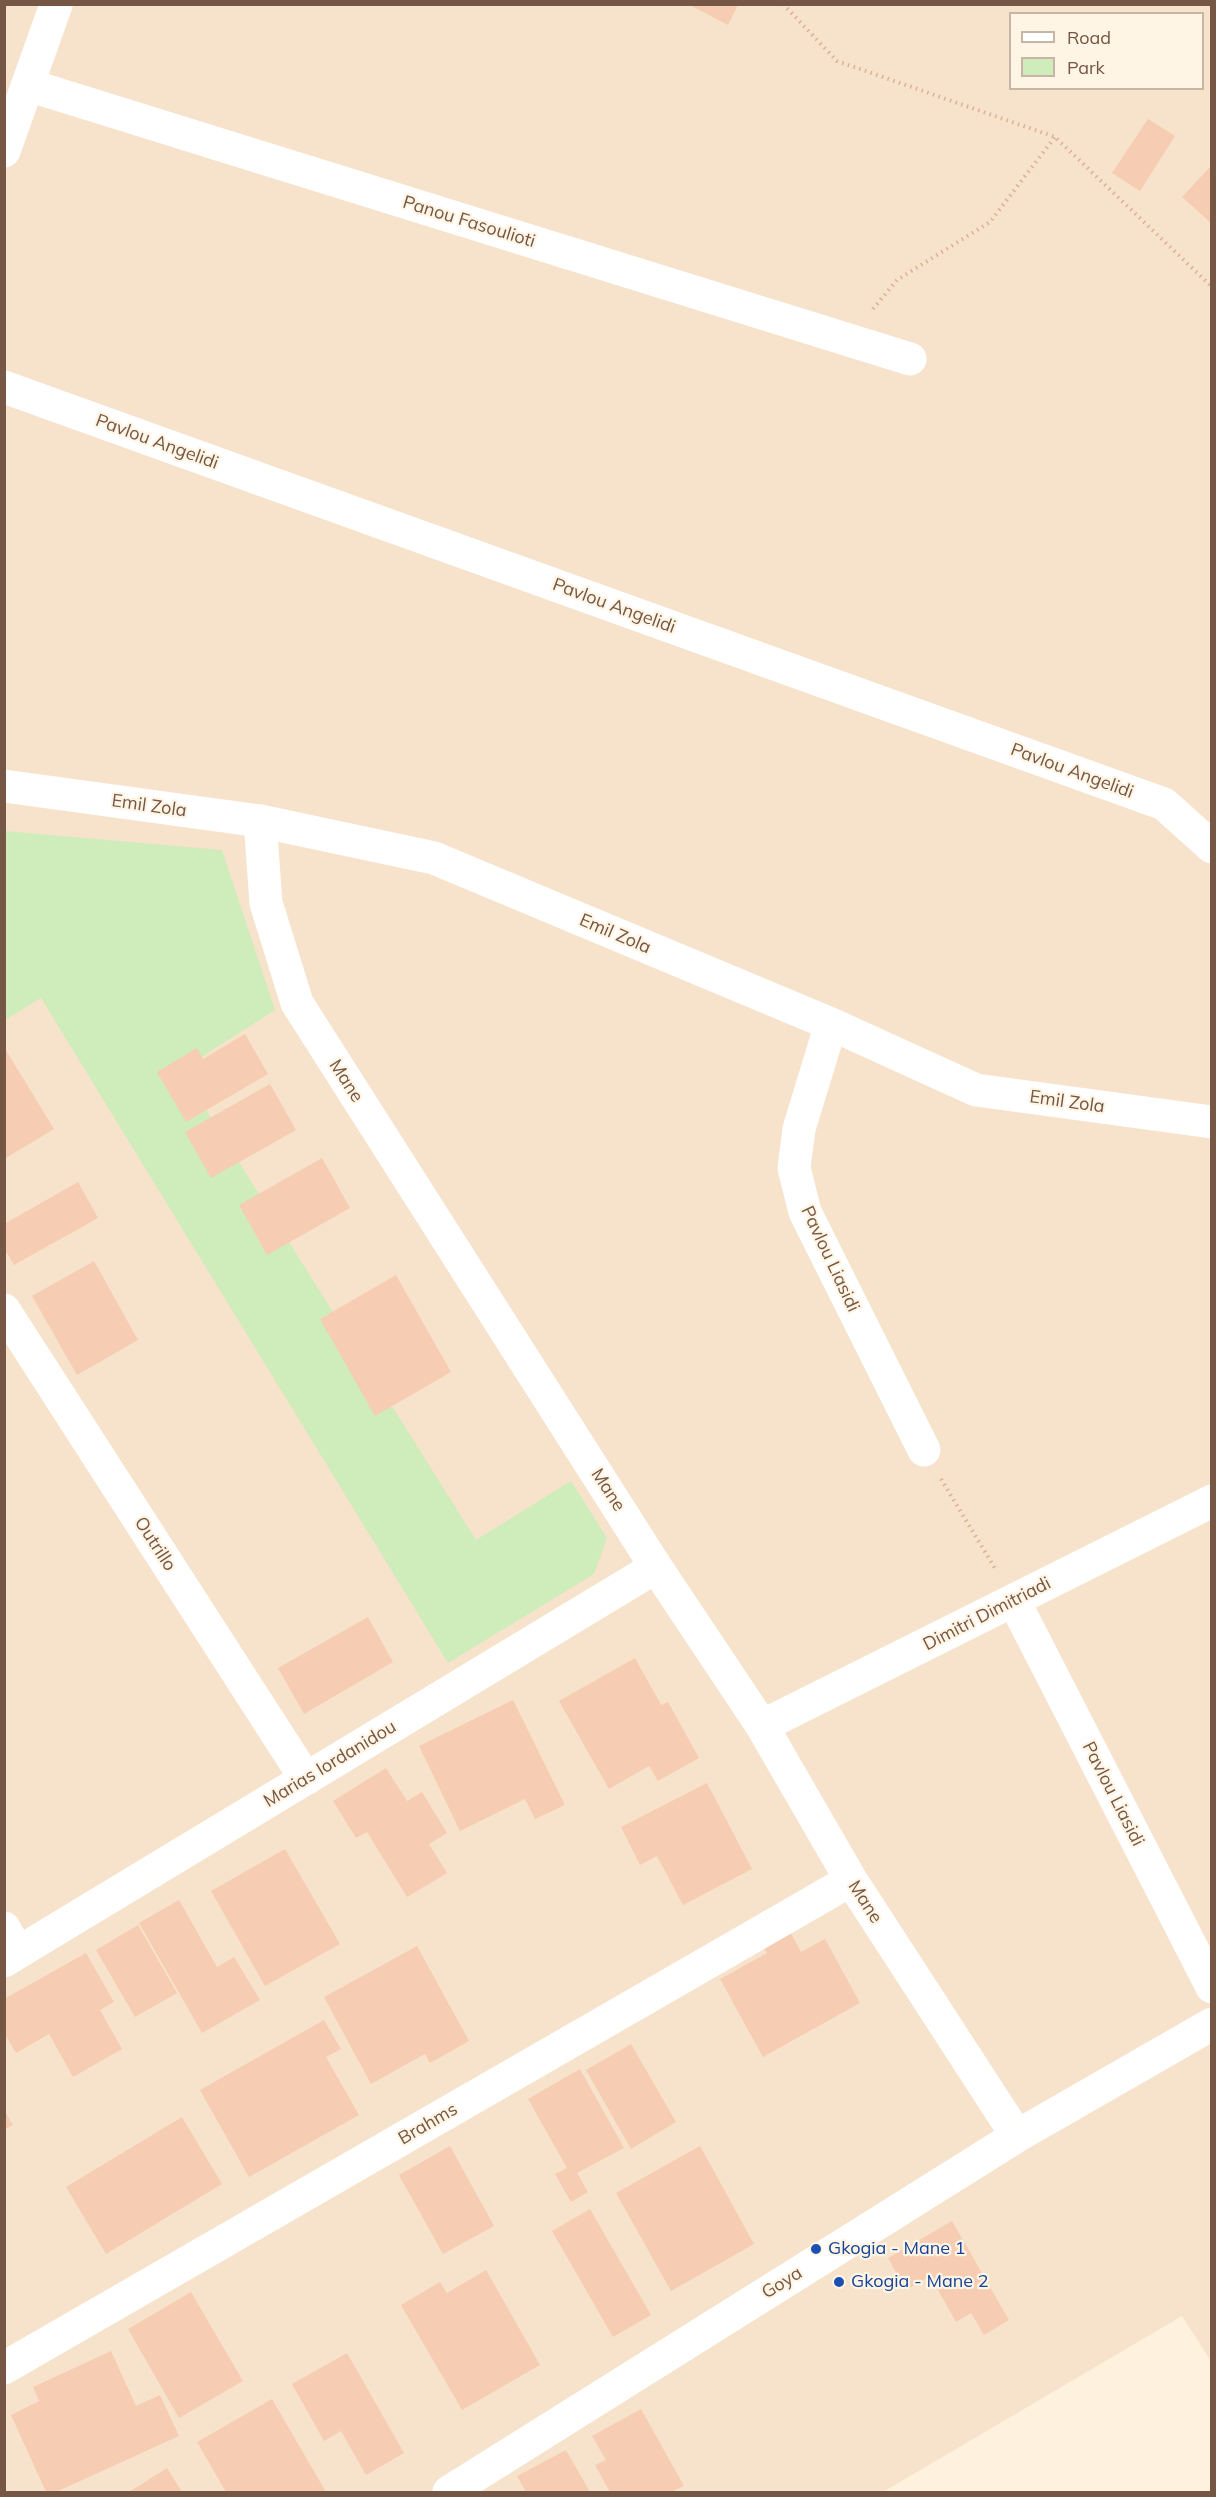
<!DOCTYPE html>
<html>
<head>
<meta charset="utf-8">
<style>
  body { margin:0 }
  #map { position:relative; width:1216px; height:2497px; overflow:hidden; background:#fef1dd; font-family:Mulish,sans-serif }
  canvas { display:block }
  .frame { position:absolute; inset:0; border:6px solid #765644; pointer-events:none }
  .legend { position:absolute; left:1009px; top:12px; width:195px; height:78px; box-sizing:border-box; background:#fff5e5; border:2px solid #c8b5a5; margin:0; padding:8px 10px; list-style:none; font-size:18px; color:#765644 }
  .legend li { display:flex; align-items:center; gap:12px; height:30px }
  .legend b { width:30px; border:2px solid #c8b5a5 }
</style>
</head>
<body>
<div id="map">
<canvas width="1216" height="2497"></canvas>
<div class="frame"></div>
<ul class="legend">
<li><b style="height:8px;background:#fff"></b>Road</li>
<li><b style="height:16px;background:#cfecbb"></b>Park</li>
</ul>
</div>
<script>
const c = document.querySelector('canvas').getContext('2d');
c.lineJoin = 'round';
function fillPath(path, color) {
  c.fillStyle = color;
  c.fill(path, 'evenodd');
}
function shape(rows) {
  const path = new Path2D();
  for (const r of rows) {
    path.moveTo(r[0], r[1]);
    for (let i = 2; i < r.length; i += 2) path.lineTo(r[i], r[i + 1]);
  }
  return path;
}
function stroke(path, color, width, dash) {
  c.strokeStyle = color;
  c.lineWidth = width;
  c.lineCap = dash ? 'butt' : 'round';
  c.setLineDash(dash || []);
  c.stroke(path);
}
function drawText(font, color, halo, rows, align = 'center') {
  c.font = font + ' Mulish,sans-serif';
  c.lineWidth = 4.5;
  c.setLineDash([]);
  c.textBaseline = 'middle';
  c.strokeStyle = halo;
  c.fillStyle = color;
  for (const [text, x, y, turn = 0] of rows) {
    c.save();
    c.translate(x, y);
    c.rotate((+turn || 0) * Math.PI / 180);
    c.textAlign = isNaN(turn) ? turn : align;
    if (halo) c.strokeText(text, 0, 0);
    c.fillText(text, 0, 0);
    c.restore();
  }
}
fillPath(shape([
  [5,5,1211,5,1211,2361,1182,2316,883,2492,5,2492],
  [1010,14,1202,14,1202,88,1010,88]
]), '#f7e3cb');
fillPath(shape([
  [5,831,222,850,275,1010,181,1070,476,1540,571,1481,607,1538,594,1574,448,1663,41,998,5,1020]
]), '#cfecbb');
fillPath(shape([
  [688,4,731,4,737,7,728,25],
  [1148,119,1175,136,1140,191,1112,173],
  [1212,165,1212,224,1182,197],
  [245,1034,268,1074,186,1122,157,1072,197,1048,203,1059],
  [4,1047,54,1129,4,1159],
  [270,1084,296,1130,211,1178,185,1132],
  [322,1158,350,1208,267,1255,239,1205],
  [78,1182,98,1218,14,1265,4,1248,4,1224],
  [94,1261,138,1340,77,1375,32,1296],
  [396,1275,451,1372,375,1416,320,1319],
  [368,1617,393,1662,304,1714,278,1668],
  [635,1658,661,1705,668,1702,699,1758,658,1781,649,1766,609,1789,559,1701],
  [513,1700,565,1805,535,1819,525,1799,460,1831,419,1746],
  [386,1768,407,1801,422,1792,447,1833,429,1844,447,1873,407,1897,367,1832,356,1838,333,1801],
  [707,1783,752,1869,683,1905,657,1856,640,1865,621,1827],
  [285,1849,340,1944,265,1986,211,1891],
  [179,1900,217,1967,234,1957,260,2000,202,2033,139,1923],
  [138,1925,177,1993,135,2017,96,1950],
  [789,1930,801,1952,825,1939,860,2003,763,2057,720,1979,767,1953,762,1945],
  [417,1946,469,2041,430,2063,425,2054,371,2084,324,1997],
  [86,1953,114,2002,100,2010,122,2049,73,2077,49,2034,16,2053,4,2033,4,1999],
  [324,2020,341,2049,326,2057,359,2115,249,2177,200,2090],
  [631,2044,676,2122,631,2149,586,2070],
  [580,2069,624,2148,577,2173,588,2192,571,2202,555,2174,567,2168,528,2099],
  [4,2110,13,2125,4,2130],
  [182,2117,222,2184,106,2254,66,2187],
  [450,2146,494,2226,443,2254,399,2175],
  [700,2146,754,2244,671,2291,616,2193],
  [590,2209,651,2315,613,2337,552,2231],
  [952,2221,1009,2320,984,2335,971,2313,956,2322,930,2276,906,2290,888,2258],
  [486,2270,540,2365,462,2410,401,2305,440,2282,447,2293],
  [191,2292,243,2381,179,2418,128,2329],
  [111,2351,136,2406,160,2395,179,2436,56,2492,46,2492,11,2415,39,2401,33,2387],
  [347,2353,404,2453,366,2475,341,2431,324,2441,292,2384],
  [272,2399,326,2492,226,2492,197,2442],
  [641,2409,684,2486,671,2492,610,2492,595,2465,606,2460,592,2436],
  [566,2450,590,2492,526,2492,517,2476],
  [167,2468,182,2492,129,2492]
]), '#f6cdb2');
stroke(shape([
  [783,4,837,61,1055,137,1212,287],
  [873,309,897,280,990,222,1055,137],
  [941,1479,996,1570]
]), '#dbb196', 4, [1.5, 4.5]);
stroke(shape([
  [28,85,910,359],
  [4,151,56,5],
  [4,387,1164,804,1212,847],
  [260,821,266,903,297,1003,656,1567,762,1726,851,1880,1017,2136],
  [831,1024,799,1129,794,1168,805,1212,924,1450],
  [4,1310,306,1779],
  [1014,1601,1212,1987],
  [762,1726,1212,1501],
  [4,1928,18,1952],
  [4,1961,656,1567],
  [4,2368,851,1880],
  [449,2492,1017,2136,1212,2024]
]), '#fff', 33);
stroke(shape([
  [4,786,260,821,434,858,831,1024,976,1090,1212,1122]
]), '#fff', 33);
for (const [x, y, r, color] of [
  [816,2249,6,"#1a4fb4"],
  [839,2282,6,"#1a4fb4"]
]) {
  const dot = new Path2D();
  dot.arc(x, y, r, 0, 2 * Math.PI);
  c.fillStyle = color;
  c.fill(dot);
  stroke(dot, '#fff5e5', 2);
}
drawText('18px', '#765644', '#fff5e5', [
  ["Panou Fasoulioti",469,222,17],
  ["Pavlou Angelidi",157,442,20],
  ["Pavlou Angelidi",614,606,20],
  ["Pavlou Angelidi",1072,771,20],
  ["Emil Zola",149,806,8],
  ["Emil Zola",615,934,23],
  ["Mane",346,1081,57],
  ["Emil Zola",1067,1102,8],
  ["Pavlou Liasidi",830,1259,65],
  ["Mane",608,1490,57],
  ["Outrillo",155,1544,57],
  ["Dimitri Dimitriadi",987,1614,-27],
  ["Marias Iordanidou",330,1764,-31],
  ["Pavlou Liasidi",1113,1794,63],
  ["Mane",865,1902,57],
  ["Brahms",428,2124,-30],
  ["Goya",782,2283,-32]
]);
drawText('18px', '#164399', '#fff5e5', [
  ["Gkogia - Mane 1",828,2249],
  ["Gkogia - Mane 2",851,2282]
], 'left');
</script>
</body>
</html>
